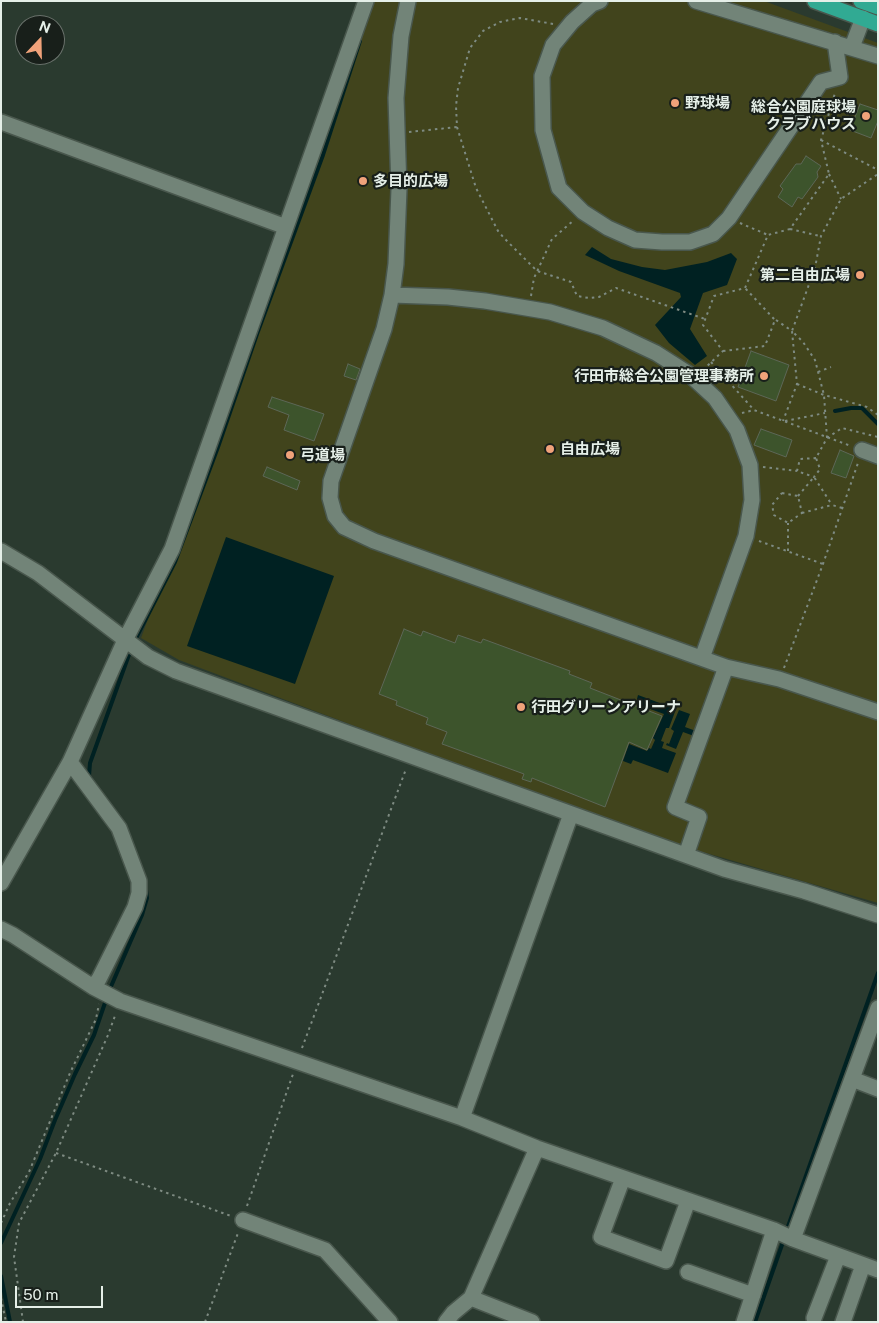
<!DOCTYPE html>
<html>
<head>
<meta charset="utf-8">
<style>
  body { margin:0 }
  #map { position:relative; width:879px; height:1323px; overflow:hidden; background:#2a3a2f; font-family:"Public Sans",sans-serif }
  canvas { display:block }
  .frame { position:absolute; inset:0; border:2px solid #e5efe8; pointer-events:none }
  .north { position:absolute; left:15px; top:15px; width:50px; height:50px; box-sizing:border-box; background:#181f1a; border:1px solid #6a726c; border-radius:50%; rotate:21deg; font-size:14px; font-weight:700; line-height:20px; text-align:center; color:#e5efe8 }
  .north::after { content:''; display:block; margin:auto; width:18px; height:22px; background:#f0a27a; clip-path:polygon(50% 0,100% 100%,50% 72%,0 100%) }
  .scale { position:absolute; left:15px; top:1286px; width:88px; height:22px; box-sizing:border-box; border:2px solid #e5efe8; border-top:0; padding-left:6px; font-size:15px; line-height:18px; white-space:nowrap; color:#e5efe8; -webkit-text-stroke:4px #181f1a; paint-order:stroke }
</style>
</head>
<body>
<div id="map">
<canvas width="879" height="1323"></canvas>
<div class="frame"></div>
<div class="north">N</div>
<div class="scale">50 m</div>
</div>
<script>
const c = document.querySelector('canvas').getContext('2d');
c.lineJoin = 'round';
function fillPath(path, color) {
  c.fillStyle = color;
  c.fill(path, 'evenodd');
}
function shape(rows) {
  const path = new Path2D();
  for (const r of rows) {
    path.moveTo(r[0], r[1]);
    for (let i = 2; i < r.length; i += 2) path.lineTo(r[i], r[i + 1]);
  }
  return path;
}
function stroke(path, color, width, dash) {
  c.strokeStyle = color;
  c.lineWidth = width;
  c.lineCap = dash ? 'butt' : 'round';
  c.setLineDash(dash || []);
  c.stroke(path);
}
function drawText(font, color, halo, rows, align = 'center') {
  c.font = font + ' "Public Sans","Noto Sans JP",sans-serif';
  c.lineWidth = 4.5;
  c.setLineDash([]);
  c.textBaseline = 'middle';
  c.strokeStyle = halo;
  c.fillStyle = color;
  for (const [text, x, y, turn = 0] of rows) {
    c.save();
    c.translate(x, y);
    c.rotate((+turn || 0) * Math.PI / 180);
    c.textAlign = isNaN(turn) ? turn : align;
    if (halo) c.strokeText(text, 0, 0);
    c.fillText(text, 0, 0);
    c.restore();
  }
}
fillPath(shape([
  [373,1,764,1,878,43,878,903,689,848,573,808,179,660,141,638,354,59]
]), '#41441c');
fillPath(shape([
  [592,247,611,259,642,267,665,270,707,262,731,253,737,259,727,285,703,293,690,329,707,356,695,365,669,343,655,325,681,297,680,293,619,271,585,255],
  [226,537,334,576,295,684,187,646],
  [638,695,676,709,669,728,666,728,661,741,664,742,662,748,676,753,668,773,633,760,631,764,623,761,629,744,647,751,649,748,651,749,655,740,653,738,664,714,639,705,640,701,637,699],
  [679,710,690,714,685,727,696,731,694,736,683,732,676,749,666,745,667,743,669,744,674,731,671,729]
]), '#002122');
stroke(shape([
  [835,411,851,408,862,408,878,424],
  [134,642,175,562,218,447,257,334,323,155,360,41],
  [91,779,89,776,90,763,131,649],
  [109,991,142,915,147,898,146,890],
  [786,1232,878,973],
  [1,1243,40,1159,55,1120,75,1074,94,1035,107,997],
  [1,1276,10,1322],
  [755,1322,784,1239]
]), '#002122', 4);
const building = shape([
  [860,104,878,110,878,121,871,138,850,130,860,104],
  [806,156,821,166,817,172,818,177,802,199,798,197,792,207,778,197,783,189,780,186,796,164,801,164,806,156],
  [751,351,789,365,776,401,738,387,751,351],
  [348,364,360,369,356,380,344,376,348,364],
  [272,397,324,414,314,441,284,430,289,415,268,407,272,397],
  [761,429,792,440,786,457,754,445,761,429],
  [840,450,854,456,846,478,831,473,840,450],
  [267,467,300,481,297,490,263,476,267,467],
  [404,629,421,636,423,631,455,643,458,635,481,643,483,639,570,671,569,674,592,683,590,688,662,716,647,750,629,742,605,807,532,778,531,782,522,779,524,774,445,745,442,744,447,732,426,724,428,718,396,705,397,701,379,694,404,629]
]);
fillPath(building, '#3d542c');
stroke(building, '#5d6757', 1);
const minor = shape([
  [408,1,401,36,396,98,399,189,396,264,392,295,384,329,331,481,330,498,335,516,344,527,374,541,726,667,779,679,878,712],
  [600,1,592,4,572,22,553,45,542,76,543,130,559,188,583,212,608,228,635,240,662,242,690,242,713,234,729,218,821,82,840,77,835,42],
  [696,1,878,56],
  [852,47,863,18],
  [1,122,286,227],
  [392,295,448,297,485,301,550,312,603,328,656,353,689,374,715,398,737,430,750,465,752,500,746,536,702,658],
  [862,450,878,456],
  [1,551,38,573,148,657,176,671,724,869,804,891,878,915],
  [70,762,119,828,139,881,139,893,135,907,99,979,93,987],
  [571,814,462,1118,537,1148,774,1230,793,1239,878,1270],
  [686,855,699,817,675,807,726,667],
  [1,883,70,762,125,640,172,549,366,1],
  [1,929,13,935,93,987,120,1001,462,1118],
  [852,1079,878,1089],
  [623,1178,601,1237,666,1261,688,1201],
  [243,1220,325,1250,390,1322],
  [793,1239,878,1008],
  [688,1272,753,1295],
  [471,1298,537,1148],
  [814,1318,838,1256],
  [446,1322,453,1313,471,1298,532,1322],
  [744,1322,774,1230],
  [843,1322,863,1265]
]);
const highway = shape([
  [815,1,878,24],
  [861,1,878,7]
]);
stroke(minor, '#49574d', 18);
stroke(highway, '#49574d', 18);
stroke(shape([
  [553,24,520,18,500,22,483,31,470,48,458,88,456,106,457,127,476,188,498,231,504,238,537,271,571,282,577,296,589,298,599,297,616,288,705,319],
  [409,132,457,127],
  [821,140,878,170],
  [829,174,841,199],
  [740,223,768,235],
  [790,229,820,236],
  [531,296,534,278,552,239,574,220],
  [776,320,792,331,797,384,783,421],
  [723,351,765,346,775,320,745,288],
  [711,362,754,410,851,446],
  [703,370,723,351,703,325,714,296,745,288,768,235,790,229,829,174,821,140,835,93],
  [818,372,831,367],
  [797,384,824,395,867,407,878,415],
  [742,413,754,410],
  [785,421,825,413],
  [827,438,824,395,815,360,803,342,792,331,815,268,821,236,841,199,878,174],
  [816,458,800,459,797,471,814,477,820,469,816,458,827,438,842,428,878,437],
  [763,467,797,471],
  [782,493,798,496,802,513,788,523,774,515,772,505,782,493],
  [798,496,814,477,832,505],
  [802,513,832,505,842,508],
  [759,541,823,564],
  [788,551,788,523],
  [784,668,823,564,858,463],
  [302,1048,406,769],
  [56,1153,231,1216],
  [247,1206,293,1074],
  [1,1223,10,1203,29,1172,70,1073,96,1019,99,1004],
  [1,1298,6,1322],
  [23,1322,14,1257,19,1223,56,1153,108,1035,116,1013],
  [205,1322,238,1233]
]), '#7e8b82', 2, [2.5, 4]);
stroke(minor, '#728478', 15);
stroke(highway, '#31aa93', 15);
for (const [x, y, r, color] of [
  [675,103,5,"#f0a27a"],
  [866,116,5,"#f0a27a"],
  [363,181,5,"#f0a27a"],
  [860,275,5,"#f0a27a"],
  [764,376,5,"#f0a27a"],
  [550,449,5,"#f0a27a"],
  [290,455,5,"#f0a27a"],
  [521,707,5,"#f0a27a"]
]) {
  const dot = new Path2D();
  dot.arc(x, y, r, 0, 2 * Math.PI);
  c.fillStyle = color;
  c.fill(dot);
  stroke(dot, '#181f1a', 2);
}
drawText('bold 15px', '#e5efe8', '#181f1a', [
  ["野球場",685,103],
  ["総合公園庭球場",856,107,"right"],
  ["クラブハウス",856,124,"right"],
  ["多目的広場",373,181],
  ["第二自由広場",850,275,"right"],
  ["行田市総合公園管理事務所",754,376,"right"],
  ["自由広場",560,449],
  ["弓道場",300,455],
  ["行田グリーンアリーナ",531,707]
], 'left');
</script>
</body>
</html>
